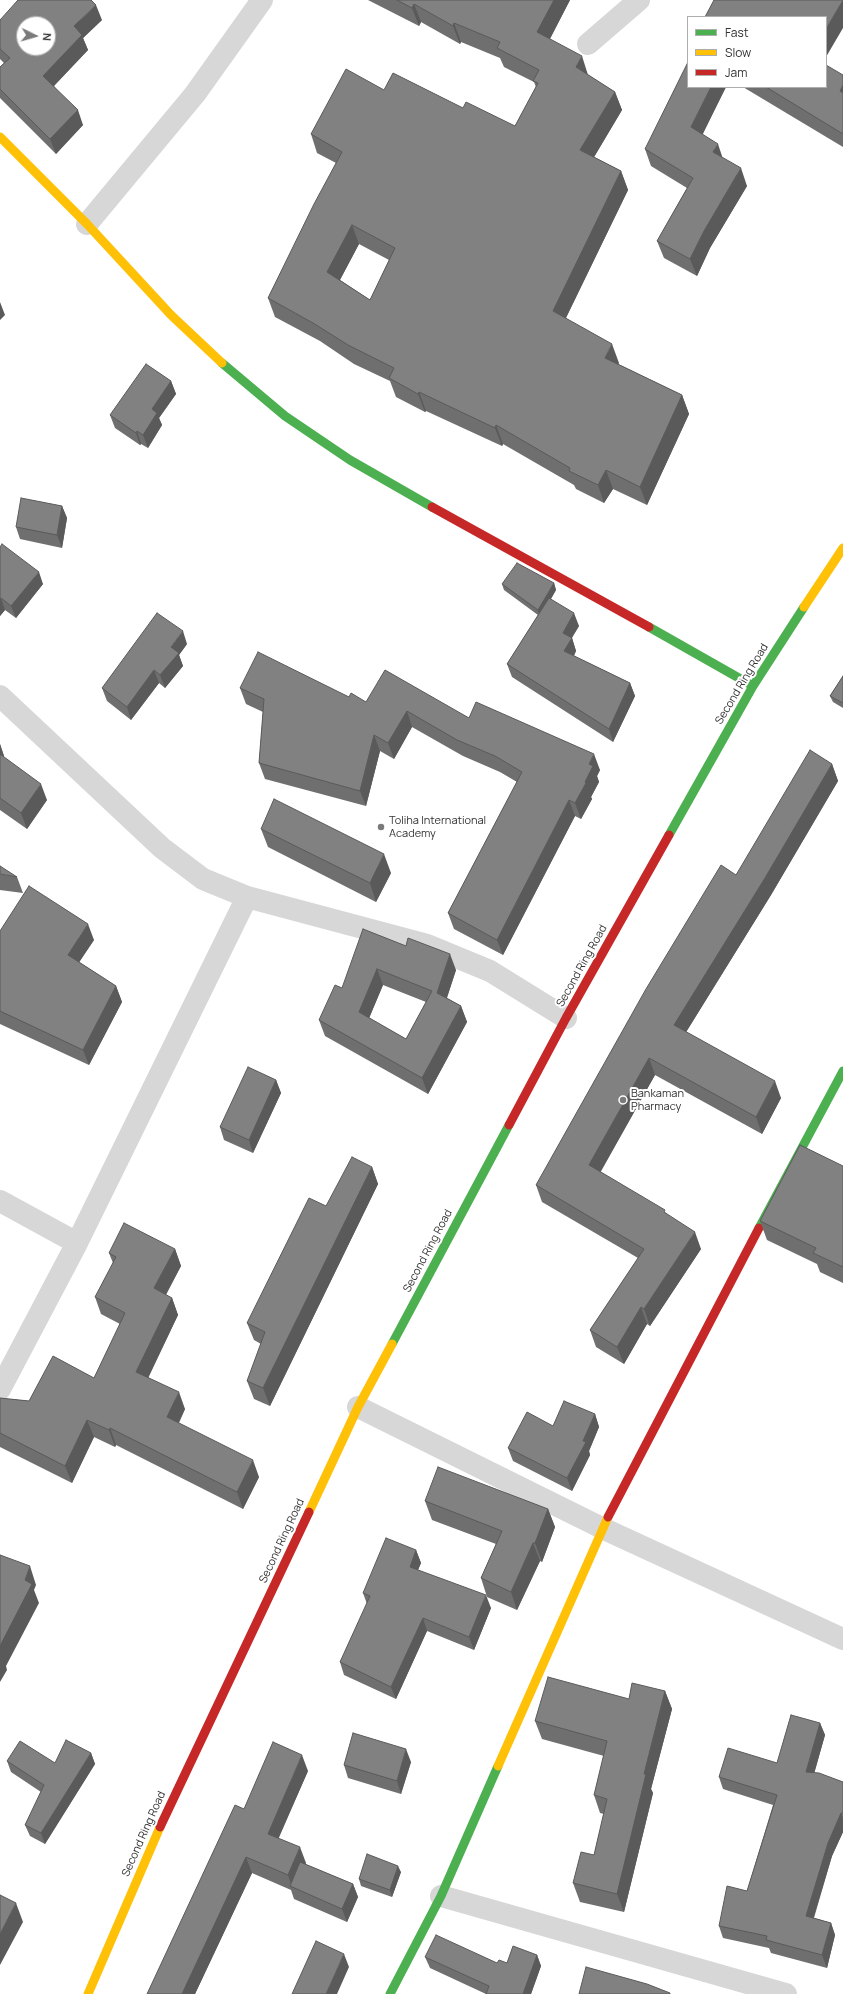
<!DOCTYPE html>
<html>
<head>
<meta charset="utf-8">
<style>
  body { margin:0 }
  #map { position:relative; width:843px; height:1994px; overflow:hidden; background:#fff; font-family:Manrope,sans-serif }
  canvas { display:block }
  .legend { position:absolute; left:687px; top:16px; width:140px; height:72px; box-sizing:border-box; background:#fff; border:1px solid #adadad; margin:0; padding:5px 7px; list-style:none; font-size:12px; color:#333 }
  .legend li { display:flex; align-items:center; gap:8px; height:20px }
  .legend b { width:20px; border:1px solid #adadad }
  .north { position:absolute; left:16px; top:16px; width:40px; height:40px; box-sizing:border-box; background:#fff; border:1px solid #adadad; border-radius:50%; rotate:95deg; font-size:11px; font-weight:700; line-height:16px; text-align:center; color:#333 }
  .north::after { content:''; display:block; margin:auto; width:14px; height:18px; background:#7a7a7a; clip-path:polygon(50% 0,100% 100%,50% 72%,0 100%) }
</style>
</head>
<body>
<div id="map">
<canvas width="843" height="1994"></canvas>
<ul class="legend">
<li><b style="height:5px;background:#4caf50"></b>Fast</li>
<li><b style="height:5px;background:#ffc107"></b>Slow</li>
<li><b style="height:5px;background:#c62828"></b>Jam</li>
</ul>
<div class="north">N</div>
</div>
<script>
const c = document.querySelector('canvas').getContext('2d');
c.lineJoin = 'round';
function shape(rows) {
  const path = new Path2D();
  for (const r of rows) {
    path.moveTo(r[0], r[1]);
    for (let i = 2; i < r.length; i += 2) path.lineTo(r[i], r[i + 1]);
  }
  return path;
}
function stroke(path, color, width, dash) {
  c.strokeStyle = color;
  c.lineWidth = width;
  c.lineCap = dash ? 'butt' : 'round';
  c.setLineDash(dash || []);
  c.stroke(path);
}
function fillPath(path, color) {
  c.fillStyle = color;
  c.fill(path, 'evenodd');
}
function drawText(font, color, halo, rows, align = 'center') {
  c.font = font + ' Manrope,sans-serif';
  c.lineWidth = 4;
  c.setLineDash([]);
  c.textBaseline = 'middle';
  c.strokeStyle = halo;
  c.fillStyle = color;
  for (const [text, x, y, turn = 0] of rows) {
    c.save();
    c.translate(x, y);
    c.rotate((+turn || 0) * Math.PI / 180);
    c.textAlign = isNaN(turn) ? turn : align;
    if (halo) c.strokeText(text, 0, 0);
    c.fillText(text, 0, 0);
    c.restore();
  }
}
stroke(shape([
  [588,44,639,0],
  [87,224,195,94,262,0],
  [0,696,162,848,203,879,247,897,427,945,490,971,566,1018],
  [0,1201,77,1243],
  [0,1389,77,1243,247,897],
  [358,1407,602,1528,843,1639],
  [441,1896,786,1994]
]), '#d7d7d7', 22);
stroke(shape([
  [222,363,285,416,350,460,432,507],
  [649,627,753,686],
  [669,835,753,686,804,607],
  [759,1228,843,1071],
  [392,1344,509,1125],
  [390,1994,441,1896,498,1766]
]), '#4caf50', 9);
stroke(shape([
  [0,137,87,224,171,315,222,363],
  [804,607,843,548],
  [309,1512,358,1407,392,1344],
  [498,1766,608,1517],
  [88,1994,160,1827]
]), '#ffc107', 9);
stroke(shape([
  [432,507,649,627],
  [509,1125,566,1018,669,835],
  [608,1517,759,1228],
  [160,1827,309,1512]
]), '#c62828', 9);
fillPath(shape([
  [368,0,570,0,550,39,588,75,615,92,622,110,594,157,621,171,628,190,566,318,619,363,618,364,682,395,689,414,647,505,613,489,604,503,576,489,574,485,503,444,502,446,426,411,425,412,396,397,390,381,354,364,320,341,275,317,268,298,336,163,317,153,311,134,384,90,463,108,515,126,536,87,534,82,504,67,500,58,461,42,460,44,421,22,419,26],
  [359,244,389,260,370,300,340,280],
  [0,20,102,20,83,38,88,50,54,86,83,125,56,154,0,98,0,67,4,63,0,59],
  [843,75,843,147,743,87,826,87],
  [688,87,726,87,702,134,747,186,710,248,697,276,664,258,657,241,687,188,651,166,645,149],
  [171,381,176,394,159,418,162,425,148,448,141,444,140,445,115,428,110,415],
  [62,506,67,518,62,548,20,539,16,527],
  [0,547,43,584,16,618,5,610,0,616],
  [554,583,556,590,551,599,579,626,572,638,576,651,574,656,630,683,635,696,613,742,512,677,507,664,538,615,504,590,502,584],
  [187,644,179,655,183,666,165,688,159,683,131,720,107,701,102,688],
  [843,676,843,708,833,702,830,696],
  [240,688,349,697,366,702,469,718,600,770,597,776,599,782,591,797,592,799,581,819,575,816,503,955,454,929,448,913,517,782,500,772,463,756,412,727,394,759,380,751,366,806,265,779,259,763,263,712,246,704],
  [0,744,4,756,3,757,47,800,27,829,0,810],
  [832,764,838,781,771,895,686,1032,781,1098,762,1134,655,1075,600,1172,666,1213,701,1249,650,1326,647,1324,624,1364,596,1347,590,1330,638,1258,542,1202,536,1185,736,875],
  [261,829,391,873,376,902,268,847],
  [0,874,17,877,23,893,0,890],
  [0,931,94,940,79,962,116,986,122,1002,89,1065,0,1024],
  [406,946,456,970,447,998,461,1006,467,1022,428,1094,325,1036,319,1020,342,988],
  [383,985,426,1002,406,1039,369,1018],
  [276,1080,281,1093,253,1153,224,1140,220,1127],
  [843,1166,843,1283,820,1272,817,1264,767,1240,760,1221],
  [372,1167,378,1184,270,1406,254,1399,247,1381,261,1344,254,1340,247,1323],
  [175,1249,181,1266,166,1295,172,1298,178,1315,148,1377,185,1409,179,1423,259,1477,243,1509,116,1445,115,1447,94,1437,72,1483,0,1447,0,1398,29,1401,94,1378,120,1324,101,1314,95,1297,113,1263,109,1253],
  [595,1414,599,1427,589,1451,590,1455,572,1491,513,1461,508,1448,553,1426],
  [425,1501,548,1509,555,1527,542,1562,540,1561,517,1610,487,1597,481,1578,496,1544,432,1520],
  [416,1550,421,1563,418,1570,491,1608,474,1650,427,1631,396,1699,344,1675,340,1662,367,1604,363,1593],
  [665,1691,672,1709,651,1789,653,1793,624,1912,580,1902,573,1883,594,1855,604,1814,600,1813,594,1795,604,1756,542,1739,535,1721],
  [820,1723,825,1735,814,1773,843,1782,843,1832,832,1856,814,1918,831,1923,835,1935,827,1968,771,1953,769,1948,723,1938,719,1926,747,1891,773,1805,723,1789,719,1777,777,1763],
  [91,1753,95,1764,45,1844,30,1836,25,1825,41,1792,11,1772,7,1761,55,1763],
  [411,1762,401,1794,348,1778,344,1765],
  [308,1771,278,1838,306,1863,305,1864,353,1884,358,1897,347,1922,294,1899,291,1890,252,1873,195,1994,147,1994,244,1809],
  [401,1872,392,1897,361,1886,359,1879],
  [537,1955,541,1966,531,1994,486,1994,430,1968,425,1957,497,1963,507,1963]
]), '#6f6f6f');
fillPath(shape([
  [554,0,570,0,544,50,537,32],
  [843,0,843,28,826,57,826,29],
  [414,4,421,22,419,26,412,8],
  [96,5,102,20,83,38,88,50,49,91,43,76,74,26],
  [454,23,461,42,460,44,453,26],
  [582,56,588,75,582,86,576,67],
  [843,85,843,99,840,91],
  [711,87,726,87,698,144,691,127],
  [615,92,622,110,587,169,580,150],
  [78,110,83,125,56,154,50,139],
  [718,144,724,162,713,152],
  [741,168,747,186,710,248,697,276,690,259,704,231],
  [621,171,628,190,560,330,553,311],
  [352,225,359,244,334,291,327,272],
  [0,302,5,315,0,320],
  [612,344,619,363,611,376,605,358],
  [171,381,176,394,159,418,162,425,148,448,143,435,152,409],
  [419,392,426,411,425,412,418,394],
  [682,395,689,414,647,505,640,487],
  [496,425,503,444,502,446,495,428],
  [137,431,141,444,140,445,136,433],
  [606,470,613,489,604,503,598,485],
  [62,506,67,518,62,548,57,535],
  [39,572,43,584,16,618,11,606],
  [554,583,556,590,540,617,538,610],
  [1,598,5,610,0,616,0,599],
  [574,613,579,626,567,645,563,633],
  [183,631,187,644,179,655,183,666,165,688,160,675,171,647],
  [572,638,576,651,569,664,564,651],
  [154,670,159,683,131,720,127,707],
  [630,683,635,696,613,742,609,729],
  [407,711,412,727,394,759,388,743],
  [374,735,380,751,366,806,360,791],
  [0,744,4,756,0,761],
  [594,754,600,770,597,776,599,782,591,797,592,799,581,819,575,803,585,782,589,764],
  [832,764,838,781,771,895,680,1042,674,1025],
  [41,784,47,800,27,829,21,813],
  [569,800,575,816,503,955,497,940],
  [384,854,391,873,376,902,370,883],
  [88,924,94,940,74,970,68,955],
  [450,954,456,970,443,1009,437,993],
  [377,969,383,985,365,1028,359,1012],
  [116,986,122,1002,89,1065,83,1050],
  [461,1006,467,1022,428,1094,422,1078],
  [649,1058,655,1075,595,1182,589,1165],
  [276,1080,281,1093,253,1153,249,1140],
  [775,1081,781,1098,762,1134,756,1117],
  [372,1167,378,1184,270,1406,263,1388],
  [695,1232,701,1249,650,1326,644,1309],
  [175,1249,181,1266,160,1305,154,1288],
  [172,1298,178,1315,143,1389,136,1372],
  [641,1307,647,1324,624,1364,617,1347],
  [179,1392,185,1409,173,1434,167,1417],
  [595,1414,599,1427,589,1451,590,1455,572,1491,567,1478],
  [87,1420,94,1437,72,1483,65,1466],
  [110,1428,116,1445,115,1447,109,1430],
  [253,1460,259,1477,243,1509,237,1492],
  [548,1509,555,1527,542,1562,535,1543],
  [533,1543,540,1561,517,1610,511,1592],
  [416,1550,421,1563,414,1579,410,1567],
  [30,1566,36,1585,34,1590,39,1603,6,1666,7,1670,0,1682,0,1646],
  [486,1595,491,1608,474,1650,469,1637],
  [423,1618,427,1631,396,1699,391,1687],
  [665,1691,672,1709,651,1789,653,1793,624,1912,617,1894,644,1774],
  [820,1723,825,1735,811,1785,806,1772],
  [406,1749,411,1762,401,1794,397,1781],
  [91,1753,95,1764,45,1844,41,1833],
  [302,1755,308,1771,274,1849,268,1834],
  [841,1813,843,1818,843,1832,832,1856,810,1929,806,1916,828,1843],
  [300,1847,306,1863,295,1888,292,1887,288,1875],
  [246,1857,252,1873,195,1994,182,1994],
  [398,1866,401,1872,392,1897,390,1890],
  [353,1884,358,1897,347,1922,342,1909],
  [16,1903,23,1922,0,1965,0,1934],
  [831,1923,835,1935,827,1968,822,1955],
  [344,1954,349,1967,337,1994,326,1994],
  [537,1955,541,1966,531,1994,523,1994]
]), '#5a5a5a');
const building = shape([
  [18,0,91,0,96,5,74,26,82,35,43,76,78,110,50,139,0,89,0,67,10,58,0,49,0,20,18,0],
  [24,24,48,24,48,48,24,48,24,24],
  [397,0,554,0,537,32,582,56,576,67,615,92,580,150,621,171,553,311,612,344,605,358,682,395,640,487,606,470,598,485,569,471,570,468,496,425,495,428,419,392,418,394,389,378,394,368,348,345,313,323,268,298,314,204,342,152,311,134,346,69,384,90,393,73,463,108,466,102,515,126,538,83,533,81,539,70,497,48,500,42,454,23,453,26,414,4,412,8,397,0],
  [352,225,395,248,370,300,327,272,352,225],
  [714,0,843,0,826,29,826,17,705,17,714,0],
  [688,62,688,87,711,87,691,127,718,144,713,152,741,168,704,231,690,259,657,241,693,178,645,149,688,62],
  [826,65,843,75,843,85,840,91,843,93,843,134,766,87,826,87,826,65],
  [146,364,171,381,152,409,157,413,143,435,137,431,136,433,110,415,146,364],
  [21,498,62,506,57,535,16,527,21,498],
  [2,544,39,572,11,606,1,598,0,599,0,547,2,544],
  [517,563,554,583,538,610,502,584,517,563],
  [549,598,574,613,563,633,572,638,564,651,630,683,609,729,507,664,549,598],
  [157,613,183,631,171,647,179,653,160,675,154,670,127,707,102,688,157,613],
  [258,652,349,697,351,693,366,702,385,670,469,718,476,702,594,754,589,764,593,766,585,782,586,783,575,803,569,800,497,940,448,913,522,772,495,756,457,740,407,711,388,743,374,735,360,791,259,763,264,699,240,688,258,652],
  [843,676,843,703,830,696,843,676],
  [810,750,832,764,765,878,674,1025,775,1081,756,1117,649,1058,589,1165,665,1210,664,1212,695,1232,644,1309,641,1307,617,1347,590,1330,644,1249,536,1185,646,989,721,865,736,875,810,750],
  [0,754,41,784,21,813,0,798,0,754],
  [274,799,384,854,370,883,261,829,274,799],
  [0,866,17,877,0,874,0,866],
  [29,886,88,924,68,955,116,986,83,1050,0,1011,0,931,29,886],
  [363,929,406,946,408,938,450,954,437,993,461,1006,422,1078,319,1020,335,985,342,988,363,929],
  [377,969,432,991,406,1039,359,1012,377,969],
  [248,1067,276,1080,249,1140,220,1127,248,1067],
  [800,1145,843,1166,843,1267,813,1253,816,1248,760,1221,800,1145],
  [352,1157,372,1167,263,1388,247,1381,265,1332,247,1323,309,1198,326,1206,352,1157],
  [124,1223,175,1249,154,1288,172,1298,136,1372,179,1392,167,1417,253,1460,237,1492,110,1428,109,1430,87,1420,65,1466,0,1433,0,1398,29,1401,53,1356,94,1378,125,1313,95,1297,116,1257,109,1253,124,1223],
  [564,1401,595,1414,583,1441,586,1442,567,1478,508,1448,527,1412,553,1426,564,1401],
  [438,1467,548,1509,535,1543,533,1543,511,1592,481,1578,502,1531,425,1501,438,1467],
  [386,1538,416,1550,410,1567,486,1595,469,1637,423,1618,391,1687,340,1662,370,1596,363,1593,386,1538],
  [0,1555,30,1566,25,1580,32,1584,0,1646,0,1555],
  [548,1677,629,1699,632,1683,665,1691,644,1774,646,1774,617,1894,573,1883,581,1852,594,1855,607,1799,594,1795,607,1741,535,1721,548,1677],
  [791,1715,820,1723,806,1772,819,1773,843,1782,843,1813,841,1813,828,1843,806,1916,831,1923,822,1955,766,1940,767,1936,719,1926,727,1886,747,1891,777,1795,719,1777,728,1748,777,1763,791,1715],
  [353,1733,406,1749,397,1781,344,1765,353,1733],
  [66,1740,91,1753,41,1833,25,1825,44,1785,7,1761,20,1741,55,1763,66,1740],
  [273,1742,302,1755,268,1834,300,1847,288,1875,246,1857,182,1994,147,1994,235,1805,244,1809,273,1742],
  [367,1854,398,1866,390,1890,359,1879,367,1854],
  [300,1862,353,1884,342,1909,290,1886,300,1862],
  [0,1895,16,1903,0,1934,0,1895],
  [436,1935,497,1963,499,1960,507,1963,513,1946,537,1955,523,1994,486,1994,489,1986,425,1957,436,1935],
  [316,1941,344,1954,326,1994,292,1994,316,1941],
  [586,1967,647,1984,670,1993,670,1994,579,1994,586,1967]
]);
fillPath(building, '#818181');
stroke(building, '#5a5a5a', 1);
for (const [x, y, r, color] of [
  [381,827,4,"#7a7a7a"],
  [623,1100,4,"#7a7a7a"]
]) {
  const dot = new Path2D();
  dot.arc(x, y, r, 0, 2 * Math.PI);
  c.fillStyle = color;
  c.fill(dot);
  stroke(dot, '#fff', 1.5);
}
drawText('11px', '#333', '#fff', [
  ["Second Ring Road",742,684,-59],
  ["Second Ring Road",582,966,-61],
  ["Second Ring Road",428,1251,-62],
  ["Second Ring Road",282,1541,-65],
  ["Second Ring Road",144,1834,-66]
]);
drawText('11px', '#333', '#fff', [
  ["Toliha International",389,821],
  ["Academy",389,834],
  ["Bankaman",631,1094],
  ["Pharmacy",631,1107]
], 'left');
</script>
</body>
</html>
